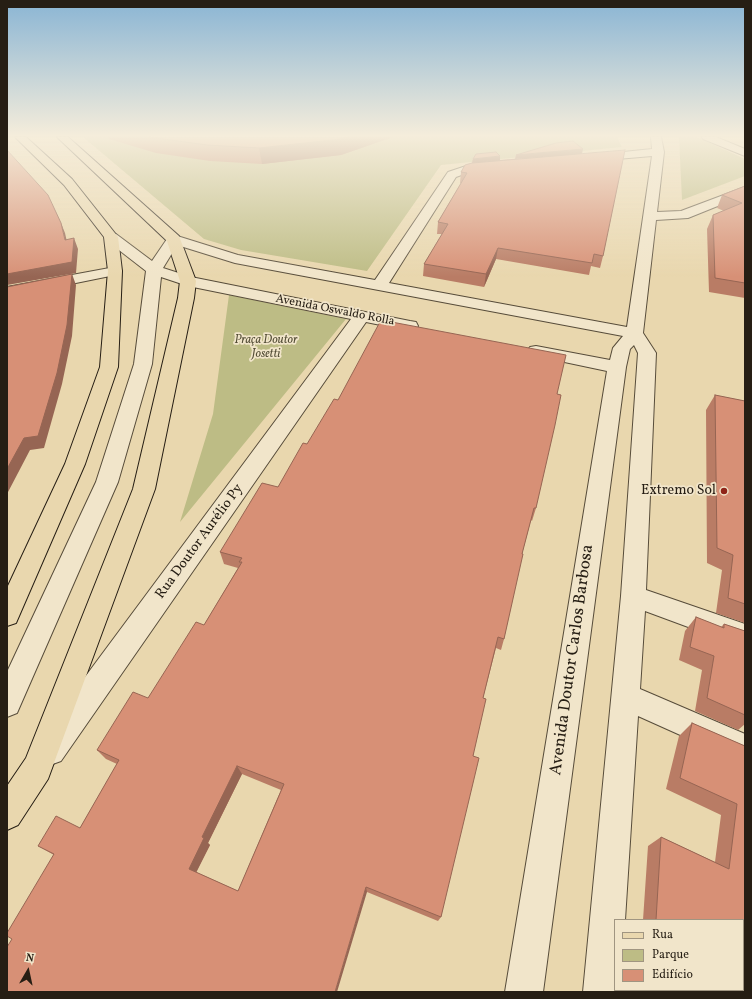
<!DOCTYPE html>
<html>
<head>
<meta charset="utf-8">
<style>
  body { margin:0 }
  #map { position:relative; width:752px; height:999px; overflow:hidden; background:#e9d7ae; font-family:Vollkorn,serif }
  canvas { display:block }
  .frame { position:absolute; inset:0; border:8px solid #261e14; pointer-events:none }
  .legend { position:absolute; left:614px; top:919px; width:130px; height:72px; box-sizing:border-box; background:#f1e5ca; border:1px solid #a09581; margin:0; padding:5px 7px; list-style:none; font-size:12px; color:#261e14 }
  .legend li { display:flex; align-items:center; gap:8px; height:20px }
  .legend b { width:20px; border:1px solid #a09581 }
  .north { position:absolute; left:8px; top:951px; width:40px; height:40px; -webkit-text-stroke:3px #f1e5ca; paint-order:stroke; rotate:9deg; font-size:11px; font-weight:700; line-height:16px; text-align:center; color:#261e14 }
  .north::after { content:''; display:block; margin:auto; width:14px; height:18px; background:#261e14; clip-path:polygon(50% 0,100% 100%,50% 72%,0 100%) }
</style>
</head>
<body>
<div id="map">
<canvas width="752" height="999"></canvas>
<div class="frame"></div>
<ul class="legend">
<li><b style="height:5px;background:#e9d7ae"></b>Rua</li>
<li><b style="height:11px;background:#bdbc85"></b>Parque</li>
<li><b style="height:11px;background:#d79076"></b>Edifício</li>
</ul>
<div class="north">N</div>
</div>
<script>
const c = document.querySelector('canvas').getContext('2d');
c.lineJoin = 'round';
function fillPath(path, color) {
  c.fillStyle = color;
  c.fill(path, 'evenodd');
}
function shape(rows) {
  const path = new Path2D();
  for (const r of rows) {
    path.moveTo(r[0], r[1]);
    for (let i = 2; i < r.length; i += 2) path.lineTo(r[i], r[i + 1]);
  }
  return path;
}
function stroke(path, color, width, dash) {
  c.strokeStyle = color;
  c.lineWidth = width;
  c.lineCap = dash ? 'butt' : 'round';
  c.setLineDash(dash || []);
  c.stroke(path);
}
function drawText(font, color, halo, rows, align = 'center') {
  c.font = font + ' Vollkorn,serif';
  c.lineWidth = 3.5;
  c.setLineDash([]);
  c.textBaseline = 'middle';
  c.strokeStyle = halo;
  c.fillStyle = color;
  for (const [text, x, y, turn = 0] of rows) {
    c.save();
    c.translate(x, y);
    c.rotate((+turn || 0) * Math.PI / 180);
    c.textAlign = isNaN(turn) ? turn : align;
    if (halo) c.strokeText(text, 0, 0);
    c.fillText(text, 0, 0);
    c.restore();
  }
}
fillPath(shape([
  [83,137,617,137,622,147,441,165,367,271,241,250,204,239],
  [679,137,697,137,745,159,745,176,682,200],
  [229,295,346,319,180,522,213,414]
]), '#bdbc85');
const minor = shape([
  [651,137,661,137,664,152,657,212,681,211,745,187,745,195,688,218,656,220,643,333,656,353,646,590,745,624,745,648,645,611,640,689,745,734,745,764,638,716,625,920,615,920,615,990,621,990,621,992,583,992,621,596,638,353,634,345,630,349,626,367,543,992,505,992,607,371,536,356,530,355,527,351,530,347,536,346,610,360,613,348,623,336,235,263,177,245,163,268,191,277,410,321,416,322,418,326,416,330,410,331,366,322,61,761,50,765,39,761,35,750,39,739,351,319,188,286,161,277,152,364,118,482,17,713,7,717,7,672,96,482,134,364,146,271,106,240,104,237,106,234,111,233,116,234,152,261,169,236,174,235,238,255,375,280,448,172,469,165,490,164,494,165,496,168,494,171,470,172,456,177,389,283,627,327,652,156,594,161,590,160,588,158,590,156,594,155,652,149,651,137],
  [702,137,716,137,745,149,745,156,703,139,702,137],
  [115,267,120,268,122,271,120,274,7,297,7,287,115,267]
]);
const major = shape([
  [15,137,26,137,72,179,118,237,122,271,118,367,85,464,16,623,7,626,7,588,65,464,100,367,108,271,104,237,64,185,15,137],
  [57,137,68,137,179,236,196,281,194,298,155,489,48,779,18,825,7,830,7,786,26,758,133,489,178,298,180,281,167,241,57,137]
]);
stroke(minor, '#574c3a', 2);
stroke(major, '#261e14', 2);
fillPath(minor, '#f1e5ca');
fillPath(major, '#e9d7ae');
fillPath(shape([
  [107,137,393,137,341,155,262,164,210,161,156,153,109,139],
  [582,153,603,256,600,268,591,266,589,275,496,259,484,287,423,276,424,264,442,234,437,234,438,222,461,183,460,183,461,172,472,163,473,159,500,160],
  [745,186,745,298,709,292,707,229,713,215,724,211,717,208,722,195],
  [557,394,536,508,532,521,531,520,522,554,504,639,501,650,496,648,483,698,473,756,441,917,438,921,367,892,12,939,54,855,38,846,80,828,117,764,106,759,97,750,148,698,204,625,238,568,224,564,220,552,278,487,338,400],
  [242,774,281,790,238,891,196,872,210,845,208,843],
  [715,395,745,401,745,623,716,613,722,570,707,563,706,410],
  [696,617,721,627,724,624,745,631,745,724,738,730,695,711,702,670,679,660,685,631],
  [692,723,745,746,745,992,662,992,659,990,743,990,743,920,643,920,648,846,661,837,715,862,721,815,666,789,679,736]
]), '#b97c65');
fillPath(shape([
  [348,137,393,137,341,155,262,164,259,148],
  [583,149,582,154,515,159,516,155],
  [500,156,500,161,472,163,473,159],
  [61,223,65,233,69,251,65,240],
  [74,238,78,249,76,273,7,285,7,274],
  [498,248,496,259,484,287,486,274],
  [72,274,76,285,72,336,62,384,44,448,30,450,7,494,7,469],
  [237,766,242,774,208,843,210,845,195,875,189,869,202,837],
  [366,887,367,892,337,992,335,992]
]), '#966553');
const building = shape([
  [149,137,348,137,341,139,259,148,207,145,149,137],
  [573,141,583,149,516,155,556,143,573,141],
  [7,150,48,195,61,223,65,240,74,238,72,262,7,274,7,150],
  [625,150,603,256,594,254,592,263,498,248,486,274,424,264,448,224,438,222,467,173,461,172,465,165,472,163,625,150],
  [496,152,500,156,473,159,476,154,496,152],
  [745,186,745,283,715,278,713,215,742,203,722,195,745,186],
  [72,274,67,325,57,373,38,436,24,438,7,469,7,287,72,274],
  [381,320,566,355,557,394,561,395,555,425,536,508,534,508,522,554,523,554,504,639,498,637,483,698,486,699,473,756,479,758,441,917,366,887,335,992,7,992,7,947,12,939,7,936,7,933,54,854,38,846,56,816,80,828,119,760,97,750,133,692,148,698,196,622,204,625,242,562,239,562,242,558,220,552,262,483,278,487,303,443,307,444,334,399,338,400,381,320],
  [237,766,284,784,238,891,189,869,204,838,202,837,237,766],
  [715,395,745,401,745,604,728,598,733,555,717,548,715,395],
  [696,617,724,628,724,624,745,631,745,715,707,698,714,656,690,647,696,617],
  [692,723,745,746,745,992,678,992,678,990,743,990,743,920,656,920,661,837,729,869,737,804,680,778,692,723]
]);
fillPath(building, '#d79076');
stroke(building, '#966553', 1);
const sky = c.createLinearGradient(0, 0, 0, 277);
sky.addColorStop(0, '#8ab5d4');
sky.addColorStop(0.49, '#f5eddb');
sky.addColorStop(1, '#f5eddb00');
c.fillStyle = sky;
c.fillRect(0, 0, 752, 277);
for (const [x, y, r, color] of [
  [724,491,4,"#8f2418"]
]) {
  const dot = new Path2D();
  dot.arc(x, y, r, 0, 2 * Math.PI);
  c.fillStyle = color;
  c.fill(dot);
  stroke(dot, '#f1e5ca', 1.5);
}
drawText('12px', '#261e14', '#f1e5ca', [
  ["Avenida Oswaldo Rolla",335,311,11]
]);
drawText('italic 12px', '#534d36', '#f1e5ca', [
  ["Praça Doutor",266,341],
  ["Josetti",266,355]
]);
drawText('14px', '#261e14', '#f1e5ca', [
  ["Extremo Sol",716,491]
], 'right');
drawText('14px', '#261e14', '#f1e5ca', [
  ["Rua Doutor Aurélio Py",200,542,-54]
]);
drawText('17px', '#261e14', '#f1e5ca', [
  ["Avenida Doutor Carlos Barbosa",573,660,-82]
]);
</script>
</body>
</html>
